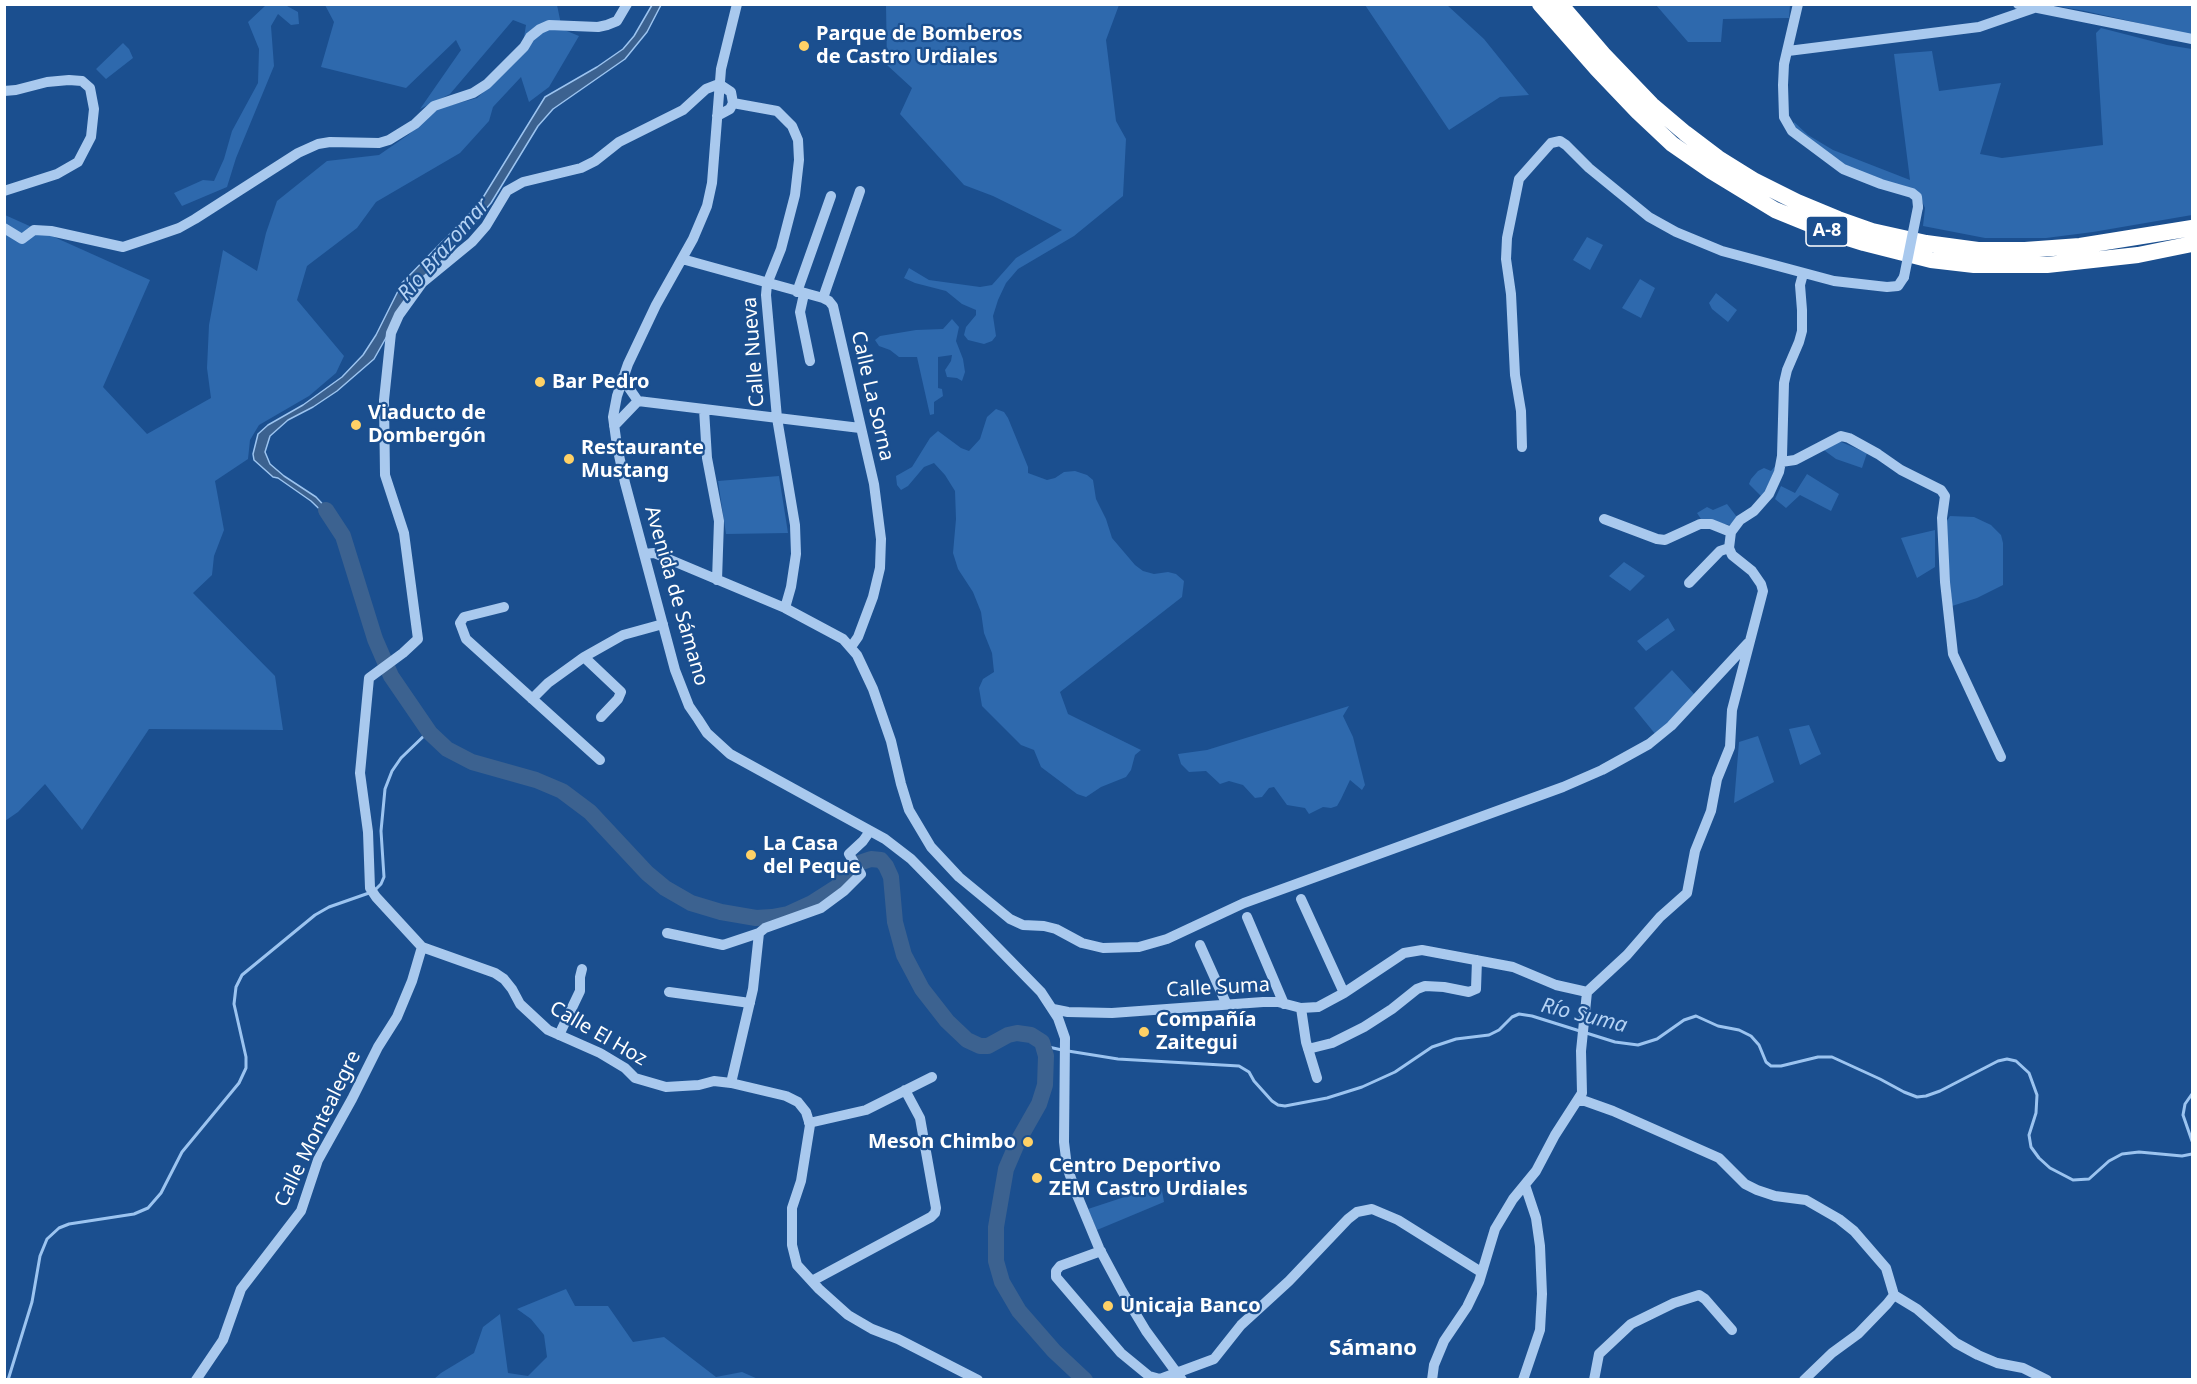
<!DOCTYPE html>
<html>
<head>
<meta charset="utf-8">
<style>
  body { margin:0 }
  #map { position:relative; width:2197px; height:1384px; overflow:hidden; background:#1b4f8f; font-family:"Noto Sans",sans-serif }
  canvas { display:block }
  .frame { position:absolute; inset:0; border:6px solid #fff; pointer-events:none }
</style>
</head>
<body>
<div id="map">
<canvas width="2197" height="1384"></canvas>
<div class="frame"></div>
</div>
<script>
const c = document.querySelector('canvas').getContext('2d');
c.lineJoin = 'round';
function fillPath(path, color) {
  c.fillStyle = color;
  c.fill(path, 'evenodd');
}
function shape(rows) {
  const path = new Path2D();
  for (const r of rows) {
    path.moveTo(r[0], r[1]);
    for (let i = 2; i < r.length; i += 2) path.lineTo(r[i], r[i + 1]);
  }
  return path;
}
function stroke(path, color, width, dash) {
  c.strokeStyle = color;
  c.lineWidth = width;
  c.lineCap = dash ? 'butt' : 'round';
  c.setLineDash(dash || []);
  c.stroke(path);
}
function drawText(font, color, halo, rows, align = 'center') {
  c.font = font + ' "Noto Sans",sans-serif';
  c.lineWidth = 4.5;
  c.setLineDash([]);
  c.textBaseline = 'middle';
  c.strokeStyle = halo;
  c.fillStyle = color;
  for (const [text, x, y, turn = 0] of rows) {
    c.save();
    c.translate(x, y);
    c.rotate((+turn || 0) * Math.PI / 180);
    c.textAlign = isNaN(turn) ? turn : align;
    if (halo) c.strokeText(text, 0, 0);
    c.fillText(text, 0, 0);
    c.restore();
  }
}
fillPath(shape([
  [266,5,287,5,287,6,298,12,299,24,291,25,278,14,271,26,274,66,236,158,227,187,182,206,174,193,203,180,214,181,224,159,232,131,258,83,259,49,248,22],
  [325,5,557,5,562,29,579,36,549,87,529,102,521,77,493,107,489,121,460,153,376,202,357,228,307,266,297,300,344,356,336,373,309,396,259,425,250,440,248,459,215,481,224,530,214,556,212,575,193,593,275,676,283,730,149,729,82,830,45,784,18,812,5,821,5,215,150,280,103,387,147,434,211,398,207,368,209,325,223,250,257,271,266,233,277,201,327,161,379,155,408,135,437,109,477,98,521,56,526,25,513,20,450,94,420,109,461,50,456,40,406,88,321,67,334,22],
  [886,5,1119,5,1106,40,1116,121,1126,139,1123,196,1074,236,1018,269,1006,283,998,300,993,316,996,336,992,341,984,344,968,340,964,335,966,327,976,315,976,310,962,304,946,291,915,283,904,278,909,268,929,280,980,287,992,285,1016,258,1062,230,993,196,964,185,900,114,912,88,887,65],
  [1365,5,1447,5,1484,39,1529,95,1500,97,1449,130],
  [1656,5,1790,5,1789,18,1723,19,1721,42,1688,42],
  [2051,5,2192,5,2192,35,2085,11],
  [2101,28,2167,45,2192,49,2192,215,2093,232,2046,238,1985,238,1923,226,1925,208,1921,199,1844,165,1793,126,1794,122,1808,135,1833,150,1910,180,1894,54,1932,51,1939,91,2001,83,1980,154,2002,158,2103,145,2096,33],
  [123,43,129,49,133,58,106,79,96,69],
  [1587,237,1603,245,1590,270,1573,260],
  [1640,279,1655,288,1641,318,1622,308],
  [1716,293,1737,310,1728,322,1712,309,1709,303],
  [952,319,959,327,956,341,963,359,965,372,962,381,957,378,947,377,945,370,951,361,952,355,938,357,938,388,942,389,943,396,934,402,934,414,930,415,917,357,899,357,890,350,879,346,875,340,880,336,916,330,943,329],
  [996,409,1004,412,1008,418,1028,467,1028,473,1047,480,1055,478,1064,472,1075,471,1087,475,1093,480,1096,499,1106,519,1112,538,1135,565,1143,571,1154,574,1168,572,1176,574,1184,581,1182,597,1060,692,1068,714,1141,750,1135,755,1131,770,1126,777,1101,787,1086,797,1077,794,1041,767,1034,750,1021,745,982,706,979,688,983,679,994,672,992,653,984,633,981,612,973,592,958,569,953,553,956,519,955,491,945,475,934,463,924,467,908,486,901,490,897,485,896,476,912,467,930,438,938,431,961,448,969,451,980,439,987,417],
  [1839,441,1867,453,1862,468,1836,459,1821,448],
  [1777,464,1763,498,1749,484,1751,479,1758,471,1764,468,1771,471],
  [1807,474,1839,494,1831,511,1800,495,1786,508,1775,499,1781,486,1795,493],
  [779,476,788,533,726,534,718,481],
  [1727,504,1737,517,1733,523,1729,525,1701,519,1697,513,1707,507,1713,510],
  [1950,516,1974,517,1991,525,2001,535,2003,543,2003,585,1977,598,1952,606,1945,524],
  [1935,530,1935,567,1917,578,1901,538],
  [1624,562,1645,576,1630,591,1609,576],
  [1668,618,1675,630,1646,651,1637,641],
  [1672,670,1695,695,1656,735,1634,708],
  [1349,706,1343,716,1353,737,1365,785,1362,790,1350,780,1341,799,1337,806,1331,808,1323,807,1309,814,1305,808,1287,805,1274,787,1269,788,1262,797,1255,798,1243,785,1229,781,1220,784,1206,771,1189,772,1181,764,1178,754,1207,750],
  [1809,725,1821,754,1800,765,1789,729],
  [1758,736,1774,782,1734,803,1739,742],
  [1161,1185,1164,1202,1097,1230,1088,1209],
  [566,1289,575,1306,608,1306,633,1342,664,1337,716,1377,742,1372,758,1379,434,1379,441,1373,474,1353,483,1327,500,1314,508,1373,528,1376,547,1357,544,1335,531,1319,517,1309]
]), '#2e69ad');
const water = shape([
  [652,5,661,5,647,32,625,59,553,109,538,126,491,203,440,263,387,336,374,359,337,391,313,407,288,420,270,436,265,452,270,464,284,476,316,497,331,513,338,527,311,501,278,478,273,477,254,460,253,454,258,434,268,425,303,405,342,377,363,355,376,335,402,283,479,204,545,97,597,67,623,49,634,36,652,5]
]);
fillPath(water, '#3c6290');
stroke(water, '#9cc4f0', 1.5);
stroke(shape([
  [375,890,381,884,384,877,381,831,385,789,392,771,401,758,429,731],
  [1044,1046,1062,1050],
  [1068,1051,1118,1059,1239,1066,1249,1072,1254,1081,1272,1101,1278,1105,1285,1106,1327,1098,1362,1087,1395,1072,1432,1047,1456,1039,1489,1035,1499,1030,1512,1017,1519,1014,1532,1016,1615,1042,1638,1045,1657,1039,1684,1020,1696,1016,1718,1026,1739,1030,1751,1036,1759,1045,1766,1062,1771,1066,1781,1066,1818,1057,1832,1057,1880,1079,1904,1092,1917,1097,1926,1096,1940,1091,1998,1061,2007,1059,2016,1061,2029,1073,2037,1095,2036,1113,2029,1135,2031,1147,2039,1158,2050,1168,2073,1180,2089,1179,2109,1161,2122,1154,2139,1152,2182,1156,2192,1154],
  [2192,1094,2185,1104,2183,1115,2192,1141],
  [8,1380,32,1302,40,1256,47,1239,59,1228,69,1224,134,1214,148,1208,161,1193,182,1152,239,1083,246,1068,246,1057,234,1004,236,987,242,975,315,915,329,907,369,893]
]), '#9cc4f0', 3);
stroke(shape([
  [326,510,343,536,375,639,391,676,430,733,447,749,472,762,536,780,562,791,590,812,647,873,665,888,691,903,721,912,756,918,772,917,788,914,812,903,837,887,851,868,859,863,871,859,881,860,886,866,891,877,895,922,904,955,922,989,947,1021,967,1040,980,1046,988,1046,1008,1035,1017,1033,1031,1035,1042,1042,1046,1056,1045,1085,1039,1104,1018,1141,1006,1169,996,1227,996,1261,1002,1282,1019,1311,1054,1351,1085,1380]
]), '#3c6290', 16);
stroke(shape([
  [737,4,721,69,712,183,707,206,693,239,656,305,628,364,617,396,613,417,617,446,625,483,675,670,689,706,698,719,707,733,730,754,885,839,911,859,1041,992,1058,1018,1065,1038,1064,1142,1067,1167,1077,1195,1099,1248,1122,1291,1146,1331,1182,1380],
  [1798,4,1784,64,1783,85,1784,117,1792,131,1843,169,1881,184,1912,193,1917,197,1918,207],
  [2018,4,2192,39],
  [1788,51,1979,27,2034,8],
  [4,91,16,90,47,82,69,80,82,81,90,88,94,109,91,137,78,162,57,174,4,191],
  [733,103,777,111,792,126,798,140,799,160,795,195,781,249,767,284,766,295,777,418,795,525,796,554,791,587,785,608],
  [717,116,730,109,733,103,731,92,719,84,706,89,683,110,619,142,595,161,581,168,523,182,507,191,486,226,472,242,422,283,399,315,391,333,384,400,385,475,404,533,418,639,403,653,369,678,360,773,368,832,370,888,376,897,422,947,495,973,504,979,512,989,520,1004,548,1030,600,1053,625,1068,635,1078,666,1087,699,1085,714,1081,731,1083,786,1096,798,1102,806,1112,810,1125,801,1181,792,1208,792,1245,797,1265,819,1289,848,1315,872,1329,898,1339,978,1380],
  [4,228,22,239,34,230,51,231,123,247,150,238,179,228,195,219,298,153,318,144,330,142,379,143,389,140,415,124,434,106,473,93,487,84,524,47,530,37,540,29,549,25,598,27,607,25,617,21,627,4],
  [682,259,823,298,829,301,833,306,874,484,881,539,880,568,873,597,858,637,851,647],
  [797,292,831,196],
  [804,294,800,312,810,361],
  [823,298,860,191],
  [622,378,638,401],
  [638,401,860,428],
  [704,409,707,458,719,521,717,580],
  [614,426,638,401],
  [1522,447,1521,411,1515,375,1511,294,1506,259,1507,238,1519,179,1551,143,1560,141,1566,145,1589,168,1649,217,1676,232,1722,251,1834,281,1887,287,1898,286,1904,277],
  [1781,462,1795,460,1841,436,1849,438,1878,454,1901,470,1941,490,1945,496,1942,518,1945,582,1953,654,2001,757],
  [1604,519,1657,539,1665,540,1700,524,1711,524,1731,532],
  [644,554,654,553,785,608,843,639,857,655,873,689,891,741,901,784,909,810,931,847,959,877,1010,919,1023,925,1044,926,1056,929,1082,943,1103,948,1139,947,1167,939,1244,903,1563,787,1602,770,1649,744,1671,726,1748,643],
  [1689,583,1720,551,1729,548],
  [504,607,464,617,460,623,466,639,600,760],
  [584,657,621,692,618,699,601,717],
  [532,699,548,683,584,657,623,635,663,624],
  [1301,899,1344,993],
  [1247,917,1284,1004],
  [667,933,723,945,759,933],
  [1200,945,1226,1003],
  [669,992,750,1003],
  [1301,1008,1306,1042,1317,1078],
  [1053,1009,1068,1012,1112,1013,1263,1002,1278,1002,1301,1008,1318,1007,1344,993,1404,953,1422,950,1513,967,1556,985,1587,992],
  [559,1035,580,991,580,977,582,969],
  [1308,1049,1332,1043,1364,1027,1392,1009,1417,989,1425,986,1444,987,1469,992,1476,989,1477,960],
  [731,1083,753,989,759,933,765,928,821,908,844,891,861,874,849,854,863,841,870,831],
  [1578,1101,1585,1101,1613,1111,1719,1158,1745,1184,1757,1190,1775,1196,1806,1200,1839,1219,1854,1231,1886,1268,1894,1295,1887,1304,1858,1334,1832,1353,1804,1380],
  [809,1123,866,1110,932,1077],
  [1101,1251,1060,1266,1056,1271,1056,1277,1121,1353,1149,1376,1160,1379,1214,1359,1241,1325,1289,1281,1348,1219,1357,1212,1372,1209,1398,1220,1481,1272],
  [812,1281,931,1217,935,1213,936,1208,920,1118,905,1090],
  [1894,1295,1917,1309,1956,1343,1978,1355,1997,1363,2023,1368,2047,1380],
  [196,1380,223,1340,241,1289,301,1211,318,1160,352,1099,378,1047,397,1017,412,981,422,947],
  [1432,1380,1434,1365,1444,1341,1467,1307,1479,1282,1495,1229,1513,1199,1536,1171,1555,1135,1582,1093,1581,1051,1587,992,1627,955,1660,917,1687,893,1695,851,1711,811,1717,779,1730,747,1732,710,1763,591,1761,584,1752,571,1732,555,1729,548,1731,532,1740,520,1754,511,1769,494,1779,472,1782,456,1784,383,1787,370,1799,342,1802,331,1802,310,1800,285,1803,274],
  [1523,1380,1540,1330,1542,1294,1540,1246,1536,1218,1525,1185],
  [1594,1380,1599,1354,1631,1324,1674,1303,1699,1295,1705,1299,1732,1330]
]), '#a9c9ee', 10);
stroke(shape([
  [1540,4,1597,69,1638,112,1672,144,1711,171,1775,210,1829,232,1864,243,1931,260,1974,265,2047,265,2138,255,2192,244],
  [1560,4,1603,54,1652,105,1685,133,1718,158,1755,181,1797,202,1838,219,1872,231,1926,243,1978,250,2025,250,2080,246,2192,228]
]), '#fff', 16);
stroke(shape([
  [1904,277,1918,207]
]), '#a9c9ee', 10);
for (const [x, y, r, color] of [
  [804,46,6,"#ffd166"],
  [540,382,6,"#ffd166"],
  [356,425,6,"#ffd166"],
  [569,459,6,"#ffd166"],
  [751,855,6,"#ffd166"],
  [1144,1032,6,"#ffd166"],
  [1028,1142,6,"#ffd166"],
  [1037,1178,6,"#ffd166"],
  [1108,1306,6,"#ffd166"]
]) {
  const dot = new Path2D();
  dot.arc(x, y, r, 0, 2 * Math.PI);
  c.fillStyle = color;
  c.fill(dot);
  stroke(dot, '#1b4f8f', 2);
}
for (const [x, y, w] of [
  [1827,231,42]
]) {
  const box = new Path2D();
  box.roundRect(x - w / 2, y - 15, w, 30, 4.5);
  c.fillStyle = '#1b4f8f';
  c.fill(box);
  stroke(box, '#fff', 1.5);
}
drawText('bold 18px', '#fff', null, [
  ["A-8",1827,231]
]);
drawText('bold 20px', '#fff', '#1b4f8f', [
  ["Parque de Bomberos",816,34],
  ["de Castro Urdiales",816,57],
  ["Bar Pedro",552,382],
  ["Viaducto de",368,413],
  ["Dombergón",368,436],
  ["Restaurante",581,448],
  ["Mustang",581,471],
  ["La Casa",763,844],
  ["del Peque",763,867],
  ["Compañía",1156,1020],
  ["Zaitegui",1156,1043],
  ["Meson Chimbo",1016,1142,"right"],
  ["Centro Deportivo",1049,1166],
  ["ZEM Castro Urdiales",1049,1189],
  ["Unicaja Banco",1120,1306]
], 'left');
drawText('20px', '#fff', '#1b4f8f', [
  ["Calle Nueva",754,352,-94],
  ["Calle La Sorna",872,396,77],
  ["Avenida de Sámano",676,596,74],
  ["Calle Suma",1218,988,-3],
  ["Calle El Hoz",598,1034,30],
  ["Calle Montealegre",318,1129,-64]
]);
drawText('italic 21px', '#b5d3f5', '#1b4f8f', [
  ["Río Brazomar",444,250,-49],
  ["Río Suma",1584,1016,14]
]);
drawText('bold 22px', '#fff', '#1b4f8f', [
  ["Sámano",1373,1349]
]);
</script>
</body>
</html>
